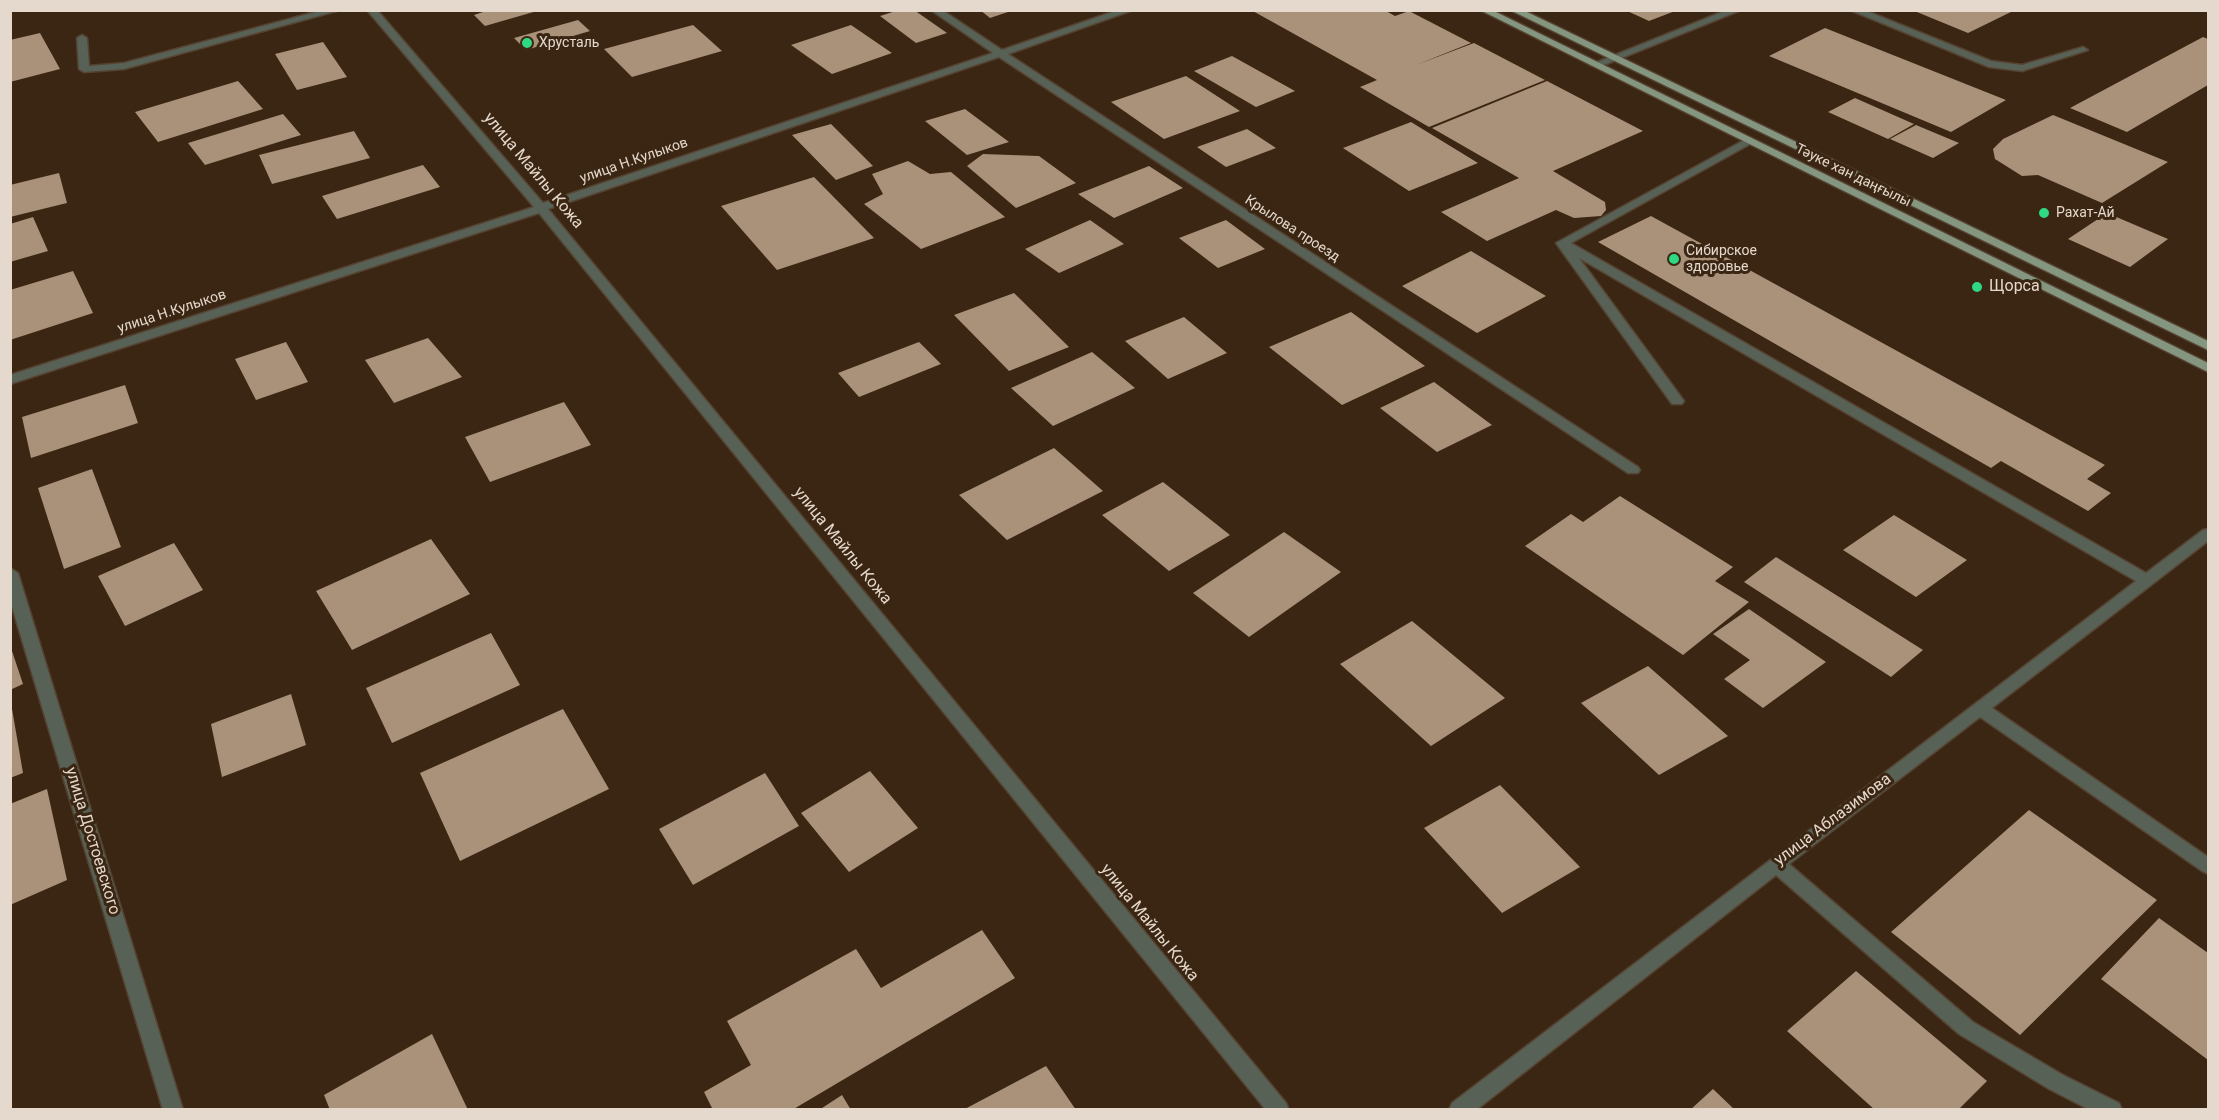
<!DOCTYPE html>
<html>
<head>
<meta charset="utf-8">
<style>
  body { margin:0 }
  #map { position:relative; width:2219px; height:1120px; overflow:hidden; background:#3a2612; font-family:Roboto,sans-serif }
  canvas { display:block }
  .frame { position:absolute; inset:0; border:12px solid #e5d8cc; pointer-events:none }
</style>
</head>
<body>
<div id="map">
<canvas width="2219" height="1120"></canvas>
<div class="frame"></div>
</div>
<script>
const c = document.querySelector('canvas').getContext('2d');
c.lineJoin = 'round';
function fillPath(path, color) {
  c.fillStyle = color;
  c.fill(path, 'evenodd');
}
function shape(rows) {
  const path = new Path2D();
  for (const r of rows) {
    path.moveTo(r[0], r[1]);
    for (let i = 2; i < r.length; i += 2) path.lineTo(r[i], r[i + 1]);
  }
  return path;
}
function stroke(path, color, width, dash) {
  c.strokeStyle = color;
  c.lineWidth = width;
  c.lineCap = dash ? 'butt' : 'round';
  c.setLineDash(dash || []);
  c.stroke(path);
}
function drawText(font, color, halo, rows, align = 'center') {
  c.font = font + ' Roboto,sans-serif';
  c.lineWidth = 6;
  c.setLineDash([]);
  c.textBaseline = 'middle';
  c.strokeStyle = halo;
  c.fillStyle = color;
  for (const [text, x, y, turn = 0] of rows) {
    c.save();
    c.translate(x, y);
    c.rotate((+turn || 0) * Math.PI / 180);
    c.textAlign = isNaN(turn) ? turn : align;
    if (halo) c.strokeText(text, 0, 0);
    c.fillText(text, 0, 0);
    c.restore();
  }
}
fillPath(shape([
  [489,10,537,10,537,11,485,26,474,15],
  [899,10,914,10,947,33,916,43,880,16],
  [980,10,1011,10,1011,11,990,18],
  [1251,10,1384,10,1395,16,1409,11,1471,43,1416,65,1474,43,1545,80,1429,127,1360,87,1377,80],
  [1625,10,1675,10,1675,11,1649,21],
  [1912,10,2015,10,1968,33],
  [578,20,590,31,526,50,514,38],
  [693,25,722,51,632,77,604,49],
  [851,25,892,53,832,74,791,45],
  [1825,28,2006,100,1951,132,1769,56],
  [40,33,60,69,10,82,10,40],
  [2203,37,2208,39,2208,85,2127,132,2070,108],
  [323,42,347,77,297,90,275,54],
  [1232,56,1295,91,1256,107,1194,71],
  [1186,76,1240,111,1164,139,1111,102],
  [238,81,263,109,158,142,135,112],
  [1547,81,1643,131,1553,171,1605,202,1606,210,1601,216,1574,218,1556,210,1487,241,1441,212,1519,178,1432,128],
  [1855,98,1914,124,1888,139,1828,112],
  [965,109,1009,142,967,155,925,121],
  [283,114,301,135,205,165,188,143],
  [2053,115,2168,162,2102,203,2038,175,2022,176,1995,159,1993,149,2003,139],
  [1411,122,1478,163,1409,191,1343,148],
  [831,124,873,166,836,180,792,135],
  [1916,125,1959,143,1933,158,1890,139],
  [1247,129,1276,148,1226,167,1197,147],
  [354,131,370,158,272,184,259,155],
  [983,154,1039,156,1076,183,1016,208,967,166],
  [908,161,930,174,951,172,1005,217,921,249,864,204,883,194,872,174],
  [423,165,440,187,337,219,322,196],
  [1149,166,1183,188,1114,218,1078,194],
  [59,173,67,203,10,217,10,185],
  [814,177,874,238,777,270,721,206],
  [2107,213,2168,239,2130,267,2068,239],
  [1651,216,2105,465,2087,479,2111,493,2088,511,2001,461,1991,468,1598,242],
  [33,217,48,251,10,262,10,224],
  [1090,220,1124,244,1059,273,1025,249],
  [1226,220,1265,249,1218,268,1179,238],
  [1471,251,1546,296,1477,333,1402,286],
  [73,271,93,313,10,340,10,290],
  [1014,293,1069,347,1009,371,954,315],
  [1351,312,1425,366,1342,405,1269,347],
  [1184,317,1227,353,1168,379,1125,341],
  [428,338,462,377,394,403,365,360],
  [286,342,308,382,256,400,235,359],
  [919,342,941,364,859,397,838,373],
  [1092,352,1135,388,1053,426,1011,388],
  [1434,382,1492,425,1437,452,1380,408],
  [125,385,138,423,31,458,22,417],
  [564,402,591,445,490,482,465,437],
  [1054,448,1103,491,1007,540,959,495],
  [92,469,121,547,64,569,38,488],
  [1163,482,1230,535,1169,571,1102,515],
  [1620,496,1733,567,1715,581,1749,602,1683,655,1525,546,1571,514,1583,522],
  [1894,515,1967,560,1916,597,1843,550],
  [1284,532,1341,572,1249,637,1193,593],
  [431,539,470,594,352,650,316,591],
  [174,543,203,590,125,626,98,576],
  [1776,557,1923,650,1891,677,1744,582],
  [1749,609,1826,662,1763,708,1724,679,1750,660,1713,634],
  [1412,621,1505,698,1431,746,1340,664],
  [491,633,520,685,392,743,366,688],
  [10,645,23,684,10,690],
  [1648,666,1728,736,1659,775,1581,703],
  [291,694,306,745,222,777,211,724],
  [10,697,23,773,10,778],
  [563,709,609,789,460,861,420,773],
  [870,771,918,828,849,872,801,813],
  [765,773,799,826,693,885,659,829],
  [1500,785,1580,867,1502,913,1424,828],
  [47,789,67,880,10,905,10,804],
  [2029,810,2157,900,2020,1035,1891,932],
  [2159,918,2208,953,2208,1060,2101,979],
  [982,930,1015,978,792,1110,713,1110,704,1092,751,1065,727,1021,856,949,881,988],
  [1856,971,1987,1081,1958,1110,1875,1110,1787,1031],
  [432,1034,468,1110,330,1110,324,1095],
  [1046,1066,1076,1110,963,1110],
  [1713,1089,1735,1110,1690,1110],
  [842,1095,851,1110,819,1110]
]), '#a9917a');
const minor = shape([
  [323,10,340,10,124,69,84,72,79,69,77,38,82,35,87,38,89,66,124,63,323,10],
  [367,10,377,10,543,203,993,53,931,10,942,10,1002,50,1118,10,1133,10,1008,54,1638,467,1640,470,1638,473,1628,473,999,57,548,209,1286,1103,1289,1110,1266,1110,539,213,10,384,10,375,534,207,367,10],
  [1727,10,1741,10,1599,67,1590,65,1727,10],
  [1850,10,1864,10,1991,61,2022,65,2083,47,2088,50,2022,71,1989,67,1850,10],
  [1748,138,1752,139,1752,143,1571,243,2146,573,2203,530,2208,529,2208,541,1992,708,2208,857,2208,874,2202,871,1980,717,1789,864,1973,1022,2063,1075,2119,1103,2122,1110,2090,1110,2049,1089,1959,1034,1776,875,1476,1110,1449,1110,1452,1103,2136,581,1579,258,1684,401,1682,404,1672,404,1556,243,1748,138],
  [10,568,18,573,183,1110,163,1110,10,600,10,568]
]);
const major = shape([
  [1480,10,1492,10,2208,363,2208,372,1480,10],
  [1510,10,1523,10,2208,341,2208,350,1510,10]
]);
stroke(minor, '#554230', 3);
stroke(major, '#554230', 3);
fillPath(minor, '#586156');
fillPath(major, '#849680');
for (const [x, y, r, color] of [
  [527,43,6,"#2fd883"],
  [2044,213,6,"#2fd883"],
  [1674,259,6,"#2fd883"],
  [1977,287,6,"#2fd883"]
]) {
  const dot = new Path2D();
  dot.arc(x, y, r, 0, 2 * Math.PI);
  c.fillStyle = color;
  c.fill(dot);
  stroke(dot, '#3a2612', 2);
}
drawText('14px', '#e5d8cc', '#3a2612', [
  ["Хрусталь",539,43],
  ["Рахат-Ай",2056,213],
  ["Сибирское",1686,251],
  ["здоровье",1686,267]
], 'left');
drawText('14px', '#e5d8cc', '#3a2612', [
  ["улица Н.Кулыков",634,161,-19],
  ["Тәуке хан даңғылы",1853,176,26],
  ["Крылова проезд",1292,229,33],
  ["улица Н.Кулыков",172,312,-18]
]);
drawText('16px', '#e5d8cc', '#3a2612', [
  ["улица Майлы Кожа",533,171,50],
  ["улица Майлы Кожа",842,546,51],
  ["улица Аблазимова",1833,820,-37],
  ["улица Достоевского",92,841,73],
  ["улица Майлы Кожа",1149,923,51]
]);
drawText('16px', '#e5d8cc', '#3a2612', [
  ["Щорса",1989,287]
], 'left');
</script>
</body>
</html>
